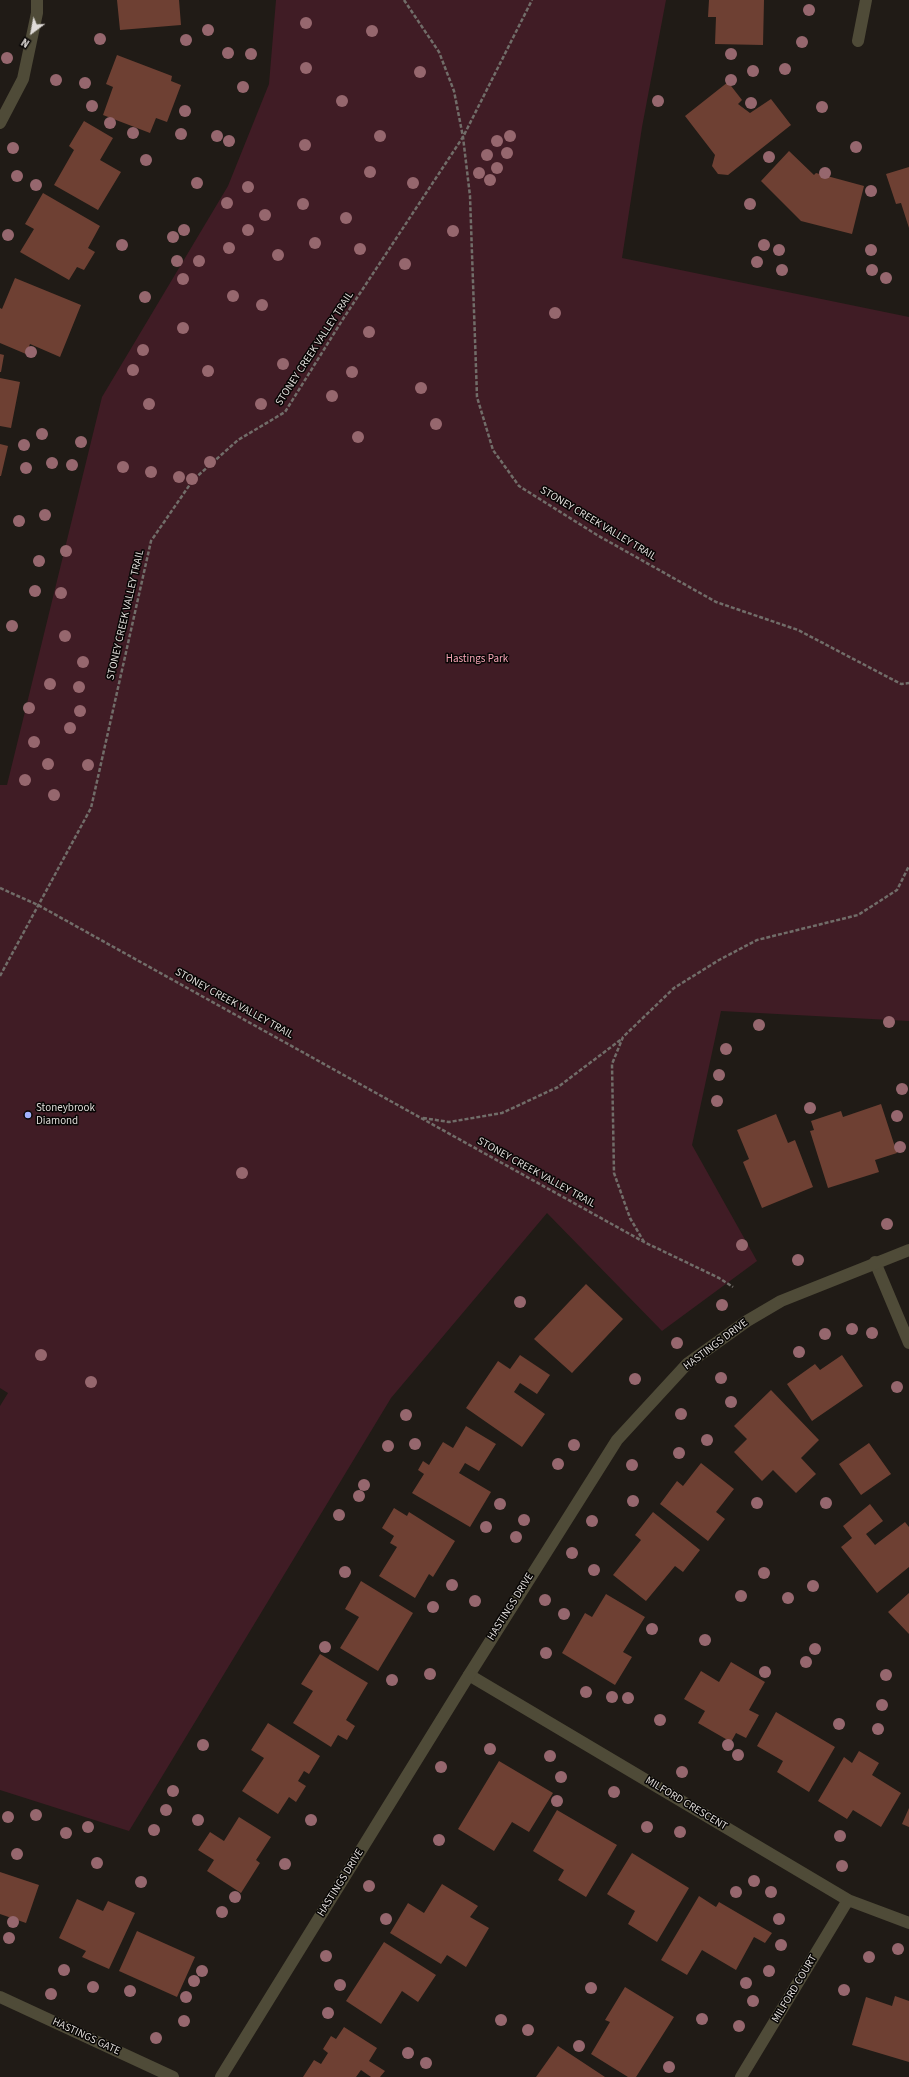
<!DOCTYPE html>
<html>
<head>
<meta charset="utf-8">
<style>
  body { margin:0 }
  #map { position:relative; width:909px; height:2077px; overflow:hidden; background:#201b16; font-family:"Source Sans 3",sans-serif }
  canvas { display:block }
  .north { position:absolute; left:12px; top:12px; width:40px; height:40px; -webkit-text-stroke:3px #080605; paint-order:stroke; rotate:212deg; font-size:11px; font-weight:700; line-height:16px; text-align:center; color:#dfdbd8 }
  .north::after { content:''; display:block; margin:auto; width:14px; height:18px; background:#dfdbd8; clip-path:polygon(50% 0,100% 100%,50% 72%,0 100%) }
</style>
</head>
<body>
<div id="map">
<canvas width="909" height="2077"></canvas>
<div class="north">N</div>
</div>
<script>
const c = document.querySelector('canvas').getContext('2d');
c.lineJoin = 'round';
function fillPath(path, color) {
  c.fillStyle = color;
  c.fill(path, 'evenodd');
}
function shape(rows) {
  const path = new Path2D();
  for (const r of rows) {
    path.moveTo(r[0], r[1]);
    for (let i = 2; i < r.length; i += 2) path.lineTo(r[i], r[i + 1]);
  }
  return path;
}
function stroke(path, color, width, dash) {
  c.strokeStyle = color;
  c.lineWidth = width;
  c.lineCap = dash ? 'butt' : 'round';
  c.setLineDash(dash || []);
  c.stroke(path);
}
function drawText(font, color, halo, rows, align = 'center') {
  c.font = font + ' "Source Sans 3",sans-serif';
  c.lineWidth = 3;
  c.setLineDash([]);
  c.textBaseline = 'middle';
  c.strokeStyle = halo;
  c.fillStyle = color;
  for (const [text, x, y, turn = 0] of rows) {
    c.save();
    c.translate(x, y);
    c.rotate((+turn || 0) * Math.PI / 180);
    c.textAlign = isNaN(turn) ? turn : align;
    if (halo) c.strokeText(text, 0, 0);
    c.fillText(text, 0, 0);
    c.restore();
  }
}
fillPath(shape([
  [276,0,666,0,642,127,622,258,909,317,909,1021,721,1011,692,1145,757,1261,662,1331,547,1213,391,1398,129,1831,0,1790,0,1406,8,1393,0,1388,0,785,7,785,102,397,228,186,269,84]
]), '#401c25');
fillPath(shape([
  [117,0,179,0,181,25,120,30],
  [709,0,764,0,763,45,715,44,716,17,708,17],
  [117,55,172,76,171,81,181,85,167,122,156,118,150,133,103,115,113,87,106,84],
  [728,82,742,100,738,104,750,113,771,99,791,125,728,175,718,174,712,166,715,155,685,116],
  [84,121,113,138,100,160,121,172,98,210,54,185,74,150,69,146],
  [789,151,814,175,816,173,864,186,852,234,801,221,761,181],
  [909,167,909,228,901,203,896,204,886,174],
  [43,193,100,226,88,248,95,252,84,270,77,267,69,280,20,252,34,229,25,224],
  [15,278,81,305,60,357,30,344,26,354,0,343,0,308,2,309],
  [0,354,4,355,1,372,0,372],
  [0,378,20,382,11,428,0,426],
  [0,444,8,446,1,476,0,476],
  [881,1104,897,1153,875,1160,879,1172,828,1188,810,1131,814,1130,811,1121,841,1111,843,1117],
  [776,1114,788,1143,795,1140,813,1187,762,1208,743,1162,749,1159,737,1130],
  [586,1284,623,1319,572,1373,534,1339],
  [520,1355,550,1375,537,1394,520,1383,514,1392,545,1414,522,1447,466,1408,498,1361,510,1369],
  [842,1355,863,1386,812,1421,787,1384,815,1364,820,1370],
  [771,1390,819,1440,801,1458,816,1474,796,1493,773,1470,762,1481,734,1452,747,1439,734,1426],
  [466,1426,496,1444,479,1471,465,1463,459,1473,491,1492,470,1527,412,1493,424,1474,418,1470,423,1461,429,1465,443,1442,453,1448],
  [869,1443,891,1474,861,1495,839,1464],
  [701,1463,734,1489,716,1512,725,1519,708,1541,660,1504,677,1481,683,1486],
  [870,1504,883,1521,866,1534,875,1545,905,1522,909,1527,909,1567,877,1593,841,1547,852,1538,843,1526],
  [394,1508,407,1516,409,1512,455,1541,433,1577,429,1574,415,1598,379,1576,397,1547,390,1543,394,1536,382,1528],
  [653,1512,700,1550,683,1572,675,1566,646,1601,613,1575,641,1540,635,1535],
  [361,1581,413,1613,378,1671,340,1648,359,1617,345,1609],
  [909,1593,909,1634,888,1612],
  [606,1594,645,1617,623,1652,632,1657,615,1685,562,1653,585,1613,592,1617],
  [320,1654,368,1683,346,1720,355,1726,347,1740,338,1735,331,1747,293,1723,313,1691,301,1684],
  [731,1662,765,1682,749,1710,759,1715,746,1738,736,1733,731,1742,698,1723,705,1711,684,1699,701,1671,719,1682],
  [776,1712,835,1747,809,1792,777,1772,783,1761,757,1746],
  [268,1723,320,1756,309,1774,304,1771,298,1781,306,1786,296,1802,289,1797,278,1814,242,1791,264,1758,251,1750],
  [859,1751,879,1763,872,1775,901,1793,881,1827,853,1810,847,1819,818,1801,844,1757,852,1763],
  [499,1761,553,1793,529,1832,512,1822,494,1851,458,1829],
  [909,1808,909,1827,902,1824],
  [557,1810,617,1845,586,1897,558,1880,564,1870,533,1851],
  [239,1817,271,1837,256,1860,260,1863,241,1893,207,1871,214,1860,198,1850,210,1832,224,1841],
  [632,1853,689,1888,657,1942,628,1924,635,1911,607,1894],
  [0,1872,39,1885,26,1923,0,1914],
  [442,1884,478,1906,470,1917,489,1928,466,1967,447,1955,441,1964,390,1933,408,1903,424,1913],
  [699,1896,716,1907,719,1902,772,1933,765,1943,754,1937,736,1970,702,1950,687,1975,661,1960],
  [77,1899,103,1911,108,1901,135,1913,109,1969,82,1957,86,1951,59,1938],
  [137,1931,195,1957,177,1997,119,1971],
  [384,1942,436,1975,418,2002,402,1991,381,2024,346,2001],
  [625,1987,674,2017,636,2077,628,2077,591,2054,610,2022,605,2020],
  [895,1996,909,2001,909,2062,852,2045,866,1997,892,2006],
  [344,2027,377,2048,369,2061,385,2071,380,2077,371,2077,361,2070,356,2077,303,2077,314,2060,321,2064,328,2053,323,2049,331,2036,336,2039],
  [558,2046,605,2077,536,2077]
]), '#6e4033');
stroke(shape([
  [404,0,439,52,454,91,463,137,470,196,477,397,493,450,519,486,597,535,716,602,798,630,901,684,909,683],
  [0,888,38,905,644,1242,719,1278,733,1287],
  [0,976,91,808,151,541,193,480,238,440,285,412,343,319,463,137,532,0],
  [423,1118,449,1122,502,1113,558,1087,623,1038],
  [644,1242,630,1218,614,1173,612,1064,623,1037,674,988,719,960,757,940,858,915,897,890,909,866]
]), '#716d69', 2.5, [4, 2]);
stroke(shape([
  [858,41,866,0],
  [0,123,23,79,37,13,37,0],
  [875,1262,909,1343],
  [469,1675,848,1900,909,1923],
  [741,2077,848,1900]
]), '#4f4b38', 12);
stroke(shape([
  [0,1997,173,2077],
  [221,2077,469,1675,617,1440,687,1364,747,1321,781,1301,909,1250]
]), '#4f4b38', 12);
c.fillStyle = '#96676e';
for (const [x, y] of [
  [809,10],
  [306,23],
  [208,30],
  [372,31],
  [100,39],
  [186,40],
  [802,42],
  [228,53],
  [251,54],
  [731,54],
  [7,58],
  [306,68],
  [785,69],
  [753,71],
  [420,72],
  [56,80],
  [731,80],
  [85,83],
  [243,87],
  [342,101],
  [658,101],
  [751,103],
  [92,106],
  [822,107],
  [185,111],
  [110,123],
  [133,133],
  [181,134],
  [217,136],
  [380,136],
  [510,136],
  [229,141],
  [497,141],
  [305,145],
  [856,147],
  [13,148],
  [507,153],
  [487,155],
  [769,157],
  [146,160],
  [497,168],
  [370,172],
  [479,173],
  [825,173],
  [17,176],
  [490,180],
  [197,183],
  [413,183],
  [36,185],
  [248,187],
  [871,191],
  [227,203],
  [303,204],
  [750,204],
  [265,215],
  [346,218],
  [184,230],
  [248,230],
  [453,231],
  [8,235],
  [173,237],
  [315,243],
  [122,245],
  [764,245],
  [229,248],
  [360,249],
  [779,250],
  [871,250],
  [278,255],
  [177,261],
  [199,261],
  [757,262],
  [405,264],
  [782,270],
  [872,270],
  [886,278],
  [183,279],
  [233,296],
  [145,297],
  [262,305],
  [555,313],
  [183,328],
  [369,332],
  [143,350],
  [31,352],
  [283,364],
  [133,370],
  [208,371],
  [352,372],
  [421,388],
  [332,396],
  [149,404],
  [261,404],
  [436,424],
  [42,434],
  [358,437],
  [81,442],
  [24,445],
  [210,462],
  [52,463],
  [72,465],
  [123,467],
  [26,468],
  [151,472],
  [179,477],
  [192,479],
  [45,515],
  [19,521],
  [66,551],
  [39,561],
  [35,591],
  [61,593],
  [12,626],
  [65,636],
  [83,662],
  [50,684],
  [79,687],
  [29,708],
  [80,711],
  [70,728],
  [34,742],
  [48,764],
  [88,765],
  [25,780],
  [54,795],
  [889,1022],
  [759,1025],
  [726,1049],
  [719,1075],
  [902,1089],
  [717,1101],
  [810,1108],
  [897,1116],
  [900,1147],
  [242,1173],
  [887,1224],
  [742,1245],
  [798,1260],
  [520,1302],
  [722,1305],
  [852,1329],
  [872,1333],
  [825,1334],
  [677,1343],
  [799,1352],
  [41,1355],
  [721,1378],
  [635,1379],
  [91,1382],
  [897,1387],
  [731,1402],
  [681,1414],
  [406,1415],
  [707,1440],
  [415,1444],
  [574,1445],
  [388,1446],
  [679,1453],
  [558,1464],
  [632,1465],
  [364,1485],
  [359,1496],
  [633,1501],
  [757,1503],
  [826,1503],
  [500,1504],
  [339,1515],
  [524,1520],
  [592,1521],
  [486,1527],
  [516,1537],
  [572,1553],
  [594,1570],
  [345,1572],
  [764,1573],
  [452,1585],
  [813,1586],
  [741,1596],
  [788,1598],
  [545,1600],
  [475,1601],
  [433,1607],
  [564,1614],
  [652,1629],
  [705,1640],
  [325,1647],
  [815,1649],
  [546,1653],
  [806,1662],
  [765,1672],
  [430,1674],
  [886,1675],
  [392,1680],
  [586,1692],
  [612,1697],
  [628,1698],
  [882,1705],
  [660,1720],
  [839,1724],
  [878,1729],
  [203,1745],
  [728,1745],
  [490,1749],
  [738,1755],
  [550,1756],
  [441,1767],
  [682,1772],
  [561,1777],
  [173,1791],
  [614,1792],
  [557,1801],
  [166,1810],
  [36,1815],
  [8,1817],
  [198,1820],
  [311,1820],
  [88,1827],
  [647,1827],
  [154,1830],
  [680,1832],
  [66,1833],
  [840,1836],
  [439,1840],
  [17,1854],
  [97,1863],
  [285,1864],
  [842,1866],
  [754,1881],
  [141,1882],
  [369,1886],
  [736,1892],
  [771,1892],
  [235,1897],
  [222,1912],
  [386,1919],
  [779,1919],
  [13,1922],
  [9,1938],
  [781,1945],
  [898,1949],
  [326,1956],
  [869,1957],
  [64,1970],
  [202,1971],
  [769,1971],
  [194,1981],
  [746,1983],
  [340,1985],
  [93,1987],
  [591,1988],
  [844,1990],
  [130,1991],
  [51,1994],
  [186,1997],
  [753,2001],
  [328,2013],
  [702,2019],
  [501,2020],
  [184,2021],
  [739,2026],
  [528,2030],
  [156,2038],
  [579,2046],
  [408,2053],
  [426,2063],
  [669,2067]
]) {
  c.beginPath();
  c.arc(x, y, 6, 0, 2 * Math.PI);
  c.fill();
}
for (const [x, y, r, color] of [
  [28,1115,4,"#a2b2fd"]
]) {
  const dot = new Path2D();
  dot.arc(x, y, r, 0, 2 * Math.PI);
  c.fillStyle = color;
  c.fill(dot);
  stroke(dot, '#080605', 1.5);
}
drawText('11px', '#dfdbd8', '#080605', [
  ["STONEY CREEK VALLEY TRAIL",315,349,-57],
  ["STONEY CREEK VALLEY TRAIL",598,524,31],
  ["STONEY CREEK VALLEY TRAIL",126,615,-77],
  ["STONEY CREEK VALLEY TRAIL",234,1004,29],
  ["STONEY CREEK VALLEY TRAIL",536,1173,29],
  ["HASTINGS DRIVE",716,1345,-37],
  ["HASTINGS DRIVE",511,1607,-58],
  ["MILFORD CRESCENT",686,1804,31],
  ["HASTINGS DRIVE",341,1883,-58],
  ["MILFORD COURT",795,1989,-59],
  ["HASTINGS GATE",86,2037,25]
]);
drawText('11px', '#f6a5b6', '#080605', [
  ["Hastings Park",477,660]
]);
drawText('11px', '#dfdbd8', '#080605', [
  ["Stoneybrook",36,1109],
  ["Diamond",36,1122]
], 'left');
</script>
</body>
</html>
